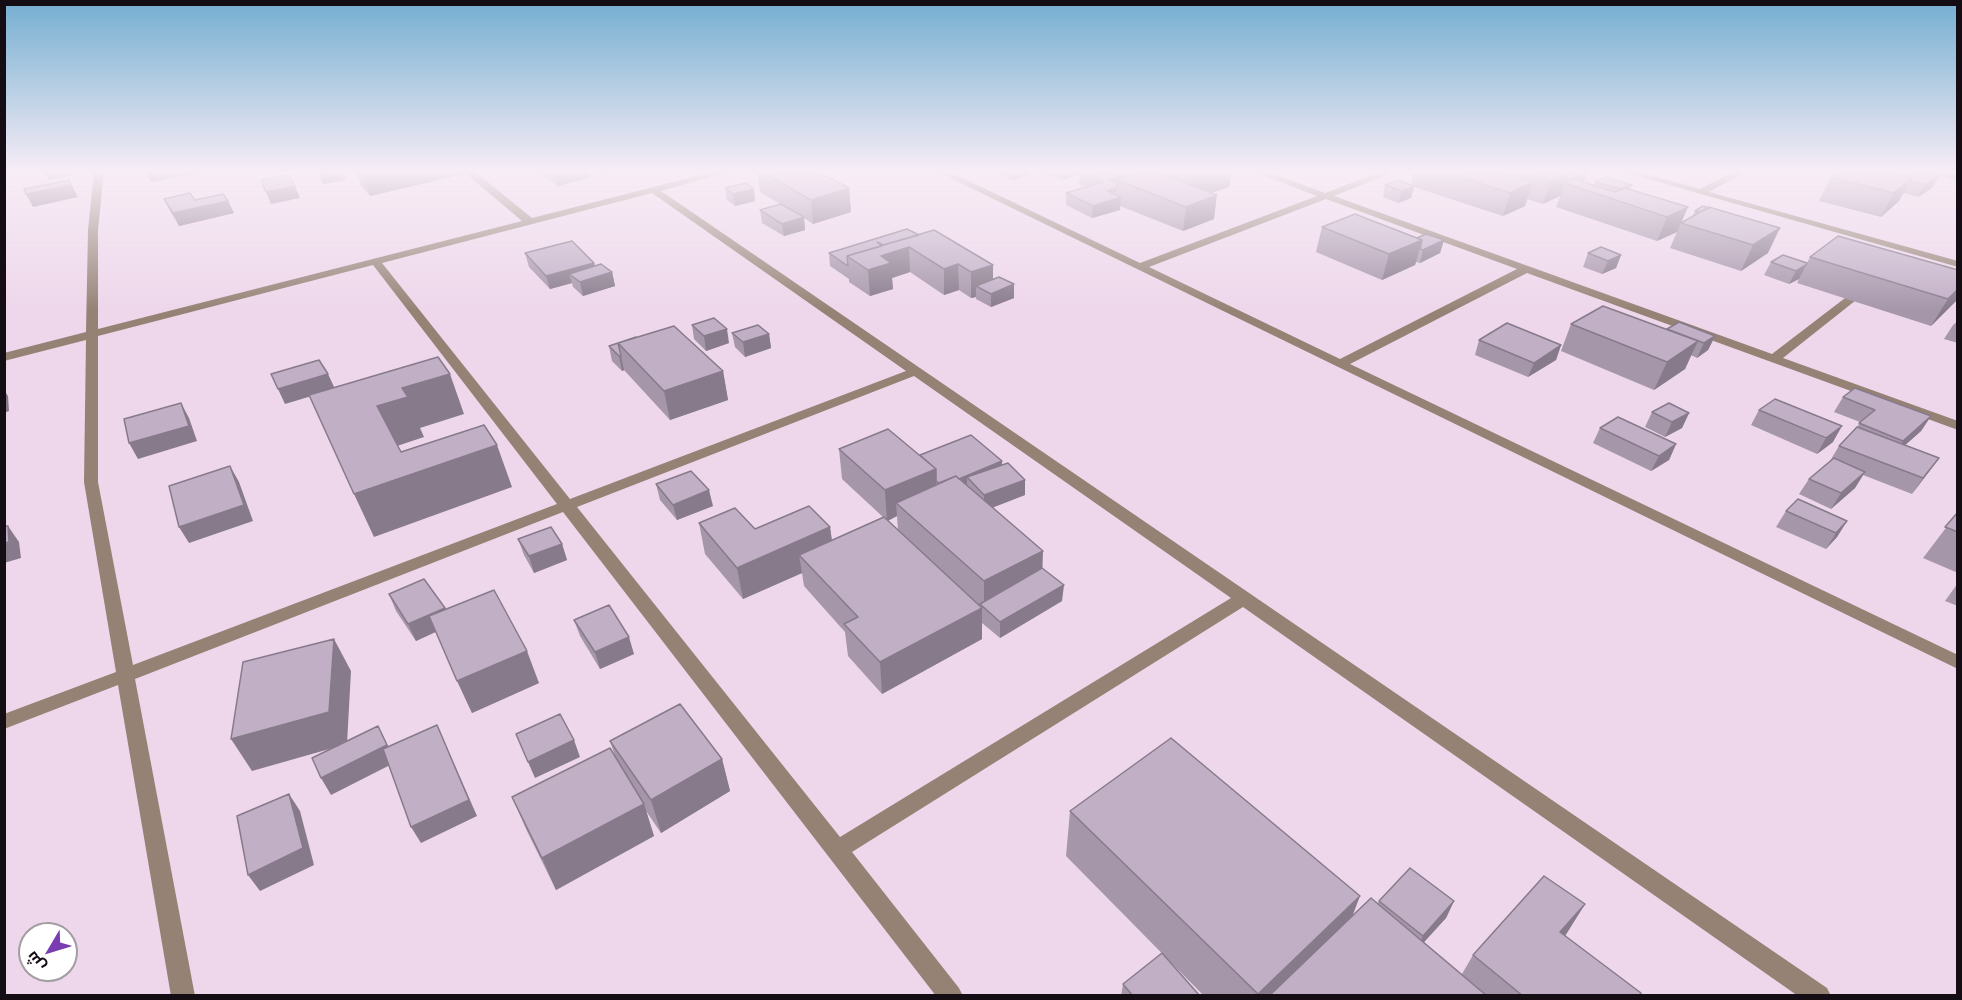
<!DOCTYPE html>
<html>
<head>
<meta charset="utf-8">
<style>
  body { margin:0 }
  #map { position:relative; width:1962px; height:1000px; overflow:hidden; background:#eed7eb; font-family:"Golos Text",Cairo,sans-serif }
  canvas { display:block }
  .frame { position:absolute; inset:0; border:6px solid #140d14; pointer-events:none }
  .north { position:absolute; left:18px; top:922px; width:60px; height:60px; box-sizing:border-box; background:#fff; border:2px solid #a19ea1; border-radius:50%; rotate:232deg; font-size:16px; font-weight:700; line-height:24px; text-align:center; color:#140d14 }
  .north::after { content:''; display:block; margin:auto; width:21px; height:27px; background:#793cb1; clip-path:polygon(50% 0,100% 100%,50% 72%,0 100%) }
</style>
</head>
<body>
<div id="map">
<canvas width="1962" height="1000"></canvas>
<div class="frame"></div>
<div class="north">ش</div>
</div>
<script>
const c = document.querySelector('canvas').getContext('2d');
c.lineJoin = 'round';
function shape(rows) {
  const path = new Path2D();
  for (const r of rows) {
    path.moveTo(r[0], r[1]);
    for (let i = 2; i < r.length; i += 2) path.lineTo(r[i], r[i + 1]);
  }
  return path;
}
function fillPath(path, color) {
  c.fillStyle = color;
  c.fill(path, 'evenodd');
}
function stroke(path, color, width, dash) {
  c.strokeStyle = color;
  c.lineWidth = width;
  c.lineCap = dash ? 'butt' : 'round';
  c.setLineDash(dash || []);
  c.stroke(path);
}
fillPath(shape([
  [94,171,104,171,98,230,98,329,522,221,463,171,474,171,532,218,716,171,732,171,661,191,1827,988,1831,996,1798,996,1243,607,852,852,959,988,963,996,936,996,563,512,135,679,195,996,171,996,118,685,4,729,4,714,116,672,84,482,86,340,4,361,4,353,86,332,88,230,94,171],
  [652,193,906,371,570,499,382,263,652,193],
  [373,265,557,504,133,665,98,482,98,336,373,265],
  [914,376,1231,598,840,837,577,507,914,376],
  [936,171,948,171,1140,263,1317,196,1252,171,1266,171,1325,193,1383,171,1396,171,1334,196,1772,354,1862,285,1870,285,1870,289,1783,358,1958,421,1958,430,1527,273,1350,364,1958,655,1958,669,936,171],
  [1326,199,1517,269,1340,359,1149,267,1326,199],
  [1620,171,1635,171,1700,189,1735,171,1747,171,1709,192,1958,261,1958,267,1620,171],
  [1927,171,1958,174,1958,180,1929,173,1927,171]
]), '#958275');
fillPath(shape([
  [355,171,467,171,468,173,370,196,361,186],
  [537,171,589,171,591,177,558,186],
  [757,171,822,171,822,174,849,188,851,212,813,224,804,218,805,230,784,236,762,223,760,210,780,204,760,192],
  [1000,171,1031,171,1031,174,1012,180,1000,174],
  [1040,171,1232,171,1229,187,1211,193,1214,219,1183,231,1120,206,1120,210,1092,218,1066,205,1066,193,1086,187,1079,185,1080,174,1063,180,1040,172],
  [1414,171,1584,171,1587,172,1583,182,1594,185,1595,182,1632,185,1630,189,1688,207,1681,223,1692,217,1695,211,1703,206,1768,253,1741,271,1670,248,1677,232,1657,241,1556,207,1560,196,1543,204,1527,199,1525,206,1503,216,1414,187,1411,198,1398,203,1383,197,1385,185,1411,185],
  [1939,176,1932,188,1918,197,1903,193,1899,201,1881,217,1819,201,1831,177],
  [725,188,755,201,735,206,727,200],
  [164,199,228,201,234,213,179,226,170,211],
  [1322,227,1417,238,1444,240,1440,253,1420,263,1416,262,1415,265,1382,280,1316,252],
  [919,235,993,265,993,279,1014,284,1014,298,991,307,976,299,976,297,971,298,959,290,944,295,910,272,892,278,893,289,870,296,849,282,849,279,830,266,829,253],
  [525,253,594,263,595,266,612,272,615,286,583,296,573,287,572,283,550,289,529,267],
  [1588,253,1621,255,1616,268,1602,274,1583,267],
  [1810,257,1956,301,1931,326,1797,283,1799,279,1789,284,1764,275,1771,262,1807,263],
  [1958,321,1958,343,1944,339,1953,325],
  [1571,324,1667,330,1715,336,1708,350,1697,358,1691,355,1685,369,1654,390,1561,351],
  [692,325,729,343,706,351,694,339],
  [674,326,723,371,728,400,670,420,624,370,622,371,612,361,609,346],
  [732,333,769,334,771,348,745,357,735,347],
  [1479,340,1561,345,1556,360,1528,377,1475,355],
  [1843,397,1931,416,1921,431,1905,445,1939,458,1912,494,1863,475,1855,488,1831,509,1799,494,1809,479,1830,461,1839,446,1856,429,1860,422,1834,412],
  [1759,410,1833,442,1817,454,1751,425],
  [1652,412,1689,413,1682,428,1665,437,1645,427],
  [1600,428,1676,444,1669,460,1651,471,1593,443],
  [839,449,920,455,1002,465,1025,495,993,507,1042,568,1062,601,1000,638,982,623,982,639,882,694,848,656,845,632,804,586,802,573,743,599,705,554,699,523,755,529,830,527,832,540,883,517,842,479],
  [897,516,898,530,888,521],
  [656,484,713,506,677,520,660,500],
  [1786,511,1847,521,1837,537,1826,549,1776,527],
  [1958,512,1958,573,1923,558],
  [518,539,562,544,567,560,534,573,524,555],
  [1958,583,1958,606,1945,601],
  [389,594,445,609,539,683,472,713,436,632,416,641,396,611],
  [574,620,634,654,600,669,580,636],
  [610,741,722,759,730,791,661,833,646,811,654,836,556,890,526,829,512,797,615,756],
  [1070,811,1353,915,1377,904,1379,901,1454,901,1446,918,1424,942,1462,974,1473,955,1585,904,1565,936,1639,996,1204,996,1066,856],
  [1123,984,1200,996,1121,996]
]), '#a696aa');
fillPath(shape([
  [44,171,70,171,72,175,49,180],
  [145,171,197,171,198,173,151,182],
  [324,171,343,171,346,180,323,184,318,172],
  [371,171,467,171,468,173,370,196,362,173],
  [567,171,589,171,591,177,558,186,555,174],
  [599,171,617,171,600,175],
  [1012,171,1031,171,1031,174,1012,180],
  [1064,171,1082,171,1081,173,1080,173,1080,174,1063,180],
  [1211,171,1232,171,1229,187,1189,200,1192,177],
  [1131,172,1130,184,1117,180,1115,199,1121,197,1120,210,1092,218,1093,206,1109,180],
  [1569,172,1560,196,1543,204,1551,181],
  [1587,172,1583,184,1566,184,1567,180],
  [1939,176,1932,188,1918,197,1925,185],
  [1912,178,1899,201,1881,217,1894,193],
  [69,180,78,197,33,207,26,194],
  [1533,182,1525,206,1503,216,1510,193],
  [295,186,300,198,271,204,266,192],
  [1414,186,1411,198,1398,203,1402,191],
  [849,188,851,212,813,224,811,200],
  [754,189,755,201,735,206,733,194],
  [1217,195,1214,219,1183,231,1186,207],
  [228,201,234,213,179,226,173,213],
  [1688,207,1677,232,1657,241,1667,217],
  [804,217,805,230,784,236,782,224],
  [1780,228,1768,253,1741,271,1753,245],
  [924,237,909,247,910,272,892,278,893,289,870,296,868,270,881,256],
  [1422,240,1415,265,1382,280,1389,254],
  [1444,240,1440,253,1420,263,1423,250],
  [1621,255,1616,268,1602,274,1608,261],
  [594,263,597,276,569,274,572,283,550,289,546,276],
  [958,264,959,290,944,295,944,269],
  [993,265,993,291,976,286,976,297,971,298,971,272],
  [1806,265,1799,279,1789,284,1796,271],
  [612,272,615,286,583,296,580,282],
  [1014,284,1014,298,991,307,991,294],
  [1958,289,1958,299,1931,326,1948,299],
  [727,329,729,343,706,351,704,336],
  [769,334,771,348,745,357,743,342],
  [1715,336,1708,350,1697,358,1704,343],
  [1698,341,1685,369,1654,390,1667,362],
  [1561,345,1556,360,1528,377,1534,363],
  [619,356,621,356,624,370,622,371],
  [723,371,728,400,670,420,664,391],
  [328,374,335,389,285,404,278,389],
  [450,374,464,414,420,428,424,437,394,447,377,406,402,388],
  [4,390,8,396,9,411,4,413],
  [181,403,189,418,197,441,138,459,129,443],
  [1689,413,1682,428,1665,437,1672,422],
  [1931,416,1921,431,1893,456,1903,441],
  [1842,426,1833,442,1817,454,1826,438],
  [1676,444,1669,460,1651,471,1659,456],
  [497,445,512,487,374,537,354,494],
  [1939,458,1928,473,1912,494,1923,478],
  [1002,461,1002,477,967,477,967,492,942,486],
  [230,466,239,482,253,521,189,543,179,527],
  [936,469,937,499,896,503,897,516,887,521,885,490],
  [1865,472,1855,488,1831,509,1841,493],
  [1025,480,1025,495,984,511,984,495],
  [709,490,713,506,677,520,673,505],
  [1847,521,1837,537,1826,549,1836,533],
  [8,526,19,542,21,558,4,563,4,543],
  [830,527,834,558,799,555,802,573,743,599,737,568],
  [562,544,567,560,534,573,529,556],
  [1043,551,1042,582,984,608,984,581],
  [1064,585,1062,601,1000,638,1000,622],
  [445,608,452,624,416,641,408,624],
  [982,608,982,639,882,694,880,662],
  [629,637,634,654,600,669,595,652],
  [334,639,351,671,347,744,252,771,231,739],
  [527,651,539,683,472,713,457,681],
  [437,725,477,816,421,843,411,827],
  [378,726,396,762,331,795,321,778],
  [574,740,580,757,535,778,528,762],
  [722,759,730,791,661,833,651,800],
  [289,794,300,811,314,865,260,891,248,875],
  [644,804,654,836,556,890,542,858],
  [1360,896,1343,941,1287,996,1258,996,1258,994],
  [1454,901,1446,918,1415,952,1423,936],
  [1585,904,1565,936,1560,932]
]), '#877a8b');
const building = shape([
  [551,171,567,171,555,174,551,171],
  [760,171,816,171,849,188,811,200,760,171],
  [1085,171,1127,171,1131,172,1109,180,1117,183,1116,188,1107,191,1121,197,1093,206,1066,193,1103,182,1080,173,1085,171],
  [1143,171,1153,171,1217,195,1186,207,1117,180,1143,171],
  [1178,171,1211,171,1192,177,1178,171],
  [1442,171,1496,171,1533,182,1510,193,1442,171],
  [1519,171,1565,171,1569,172,1551,181,1519,171],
  [1565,171,1584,171,1587,172,1567,180,1566,180,1569,172,1565,171],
  [1839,171,1884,171,1912,178,1894,193,1831,177,1839,171],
  [1884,171,1919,171,1939,176,1925,185,1910,181,1912,178,1884,171],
  [289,175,295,186,266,192,261,180,289,175],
  [1605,177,1632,185,1621,189,1595,182,1605,177],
  [1574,179,1615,192,1625,188,1688,207,1667,217,1564,183,1574,179],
  [69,180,71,185,26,194,24,189,69,180],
  [1398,180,1414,186,1402,191,1385,185,1398,180],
  [746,183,754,189,733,194,725,188,746,183],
  [190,193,195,200,223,194,228,201,173,213,164,199,190,193],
  [781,204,804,217,782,224,760,210,781,204],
  [1703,206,1709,208,1700,212,1695,211,1703,206],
  [1709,207,1780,228,1753,245,1681,223,1709,207],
  [1355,214,1422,240,1389,254,1322,227,1355,214],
  [907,229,919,235,883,245,877,242,882,246,847,256,848,266,829,253,907,229],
  [934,230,993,265,971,272,958,264,944,269,909,247,881,256,891,263,868,270,847,256,934,230],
  [1426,234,1444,240,1423,250,1420,249,1422,240,1417,238,1426,234],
  [1838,236,1958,270,1958,289,1948,299,1810,257,1838,236],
  [572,241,594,263,546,276,525,253,572,241],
  [1601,247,1621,255,1608,261,1588,253,1601,247],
  [1783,255,1807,263,1806,265,1796,271,1771,262,1783,255],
  [601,264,612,272,580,282,569,274,601,264],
  [999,277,1014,284,991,294,976,286,999,277],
  [1603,306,1698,341,1667,362,1571,324,1603,306],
  [714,318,727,329,704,336,692,325,714,318],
  [1679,322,1715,336,1704,343,1667,329,1679,322],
  [1507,323,1561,345,1534,363,1479,340,1507,323],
  [758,325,769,334,743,342,732,333,758,325],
  [674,326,723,371,664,391,618,343,674,326],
  [636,337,618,343,621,356,619,356,609,346,636,337],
  [438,357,450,374,402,388,408,397,377,406,401,452,484,425,497,445,354,494,309,395,438,357],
  [319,360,328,374,278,389,271,374,319,360],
  [1855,388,1931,416,1903,441,1859,423,1875,410,1843,397,1855,388],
  [1775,399,1842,426,1826,438,1759,410,1775,399],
  [181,403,189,426,129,443,124,419,181,403],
  [1669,403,1689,413,1672,422,1652,412,1669,403],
  [1618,417,1676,444,1659,456,1600,428,1618,417],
  [1857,427,1939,458,1923,478,1839,446,1857,427],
  [888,429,936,469,885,490,839,449,888,429],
  [971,435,1002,461,959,479,956,476,939,483,936,481,936,469,920,455,971,435],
  [1834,458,1865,472,1841,493,1809,479,1834,458],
  [1008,463,1025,480,984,495,967,477,1008,463],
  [230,466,244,505,179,527,169,486,230,466],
  [691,471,709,490,673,505,656,484,691,471],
  [956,476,1043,551,984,581,896,503,956,476],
  [1798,499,1847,521,1836,533,1786,511,1798,499],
  [809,506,830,527,737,568,699,523,735,508,755,529,809,506],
  [1958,512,1958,532,1945,527,1958,512],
  [884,517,982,608,880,662,844,624,858,617,799,555,884,517],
  [4,526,8,526,9,542,4,543,4,526],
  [551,527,562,544,529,556,518,539,551,527],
  [1042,568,1064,585,1000,622,980,604,1042,568],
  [424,579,445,608,408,624,389,594,424,579],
  [494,590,527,651,457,681,429,616,494,590],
  [609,605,629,637,595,652,574,620,609,605],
  [334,639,329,712,231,739,243,662,334,639],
  [680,704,722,759,651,800,610,741,680,704],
  [560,714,574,740,528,762,516,734,560,714],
  [437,725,469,800,411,827,383,749,437,725],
  [378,726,387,745,321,778,312,758,378,726],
  [1171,738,1360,896,1258,994,1070,811,1171,738],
  [610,748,644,804,542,858,512,797,610,748],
  [289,794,303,848,248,875,237,816,289,794],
  [1410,868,1454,901,1423,936,1379,901,1410,868],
  [1544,876,1585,904,1560,932,1641,993,1639,996,1523,996,1473,955,1544,876],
  [1371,898,1487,996,1269,996,1371,898],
  [1162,953,1200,996,1133,996,1123,984,1162,953]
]);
fillPath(building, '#c1afc6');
stroke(building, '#877a8b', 1.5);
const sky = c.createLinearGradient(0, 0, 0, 311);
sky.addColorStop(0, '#74aed1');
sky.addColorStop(0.55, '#f7edf6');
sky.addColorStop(1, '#f7edf600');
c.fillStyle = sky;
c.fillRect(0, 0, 1962, 311);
</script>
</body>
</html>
